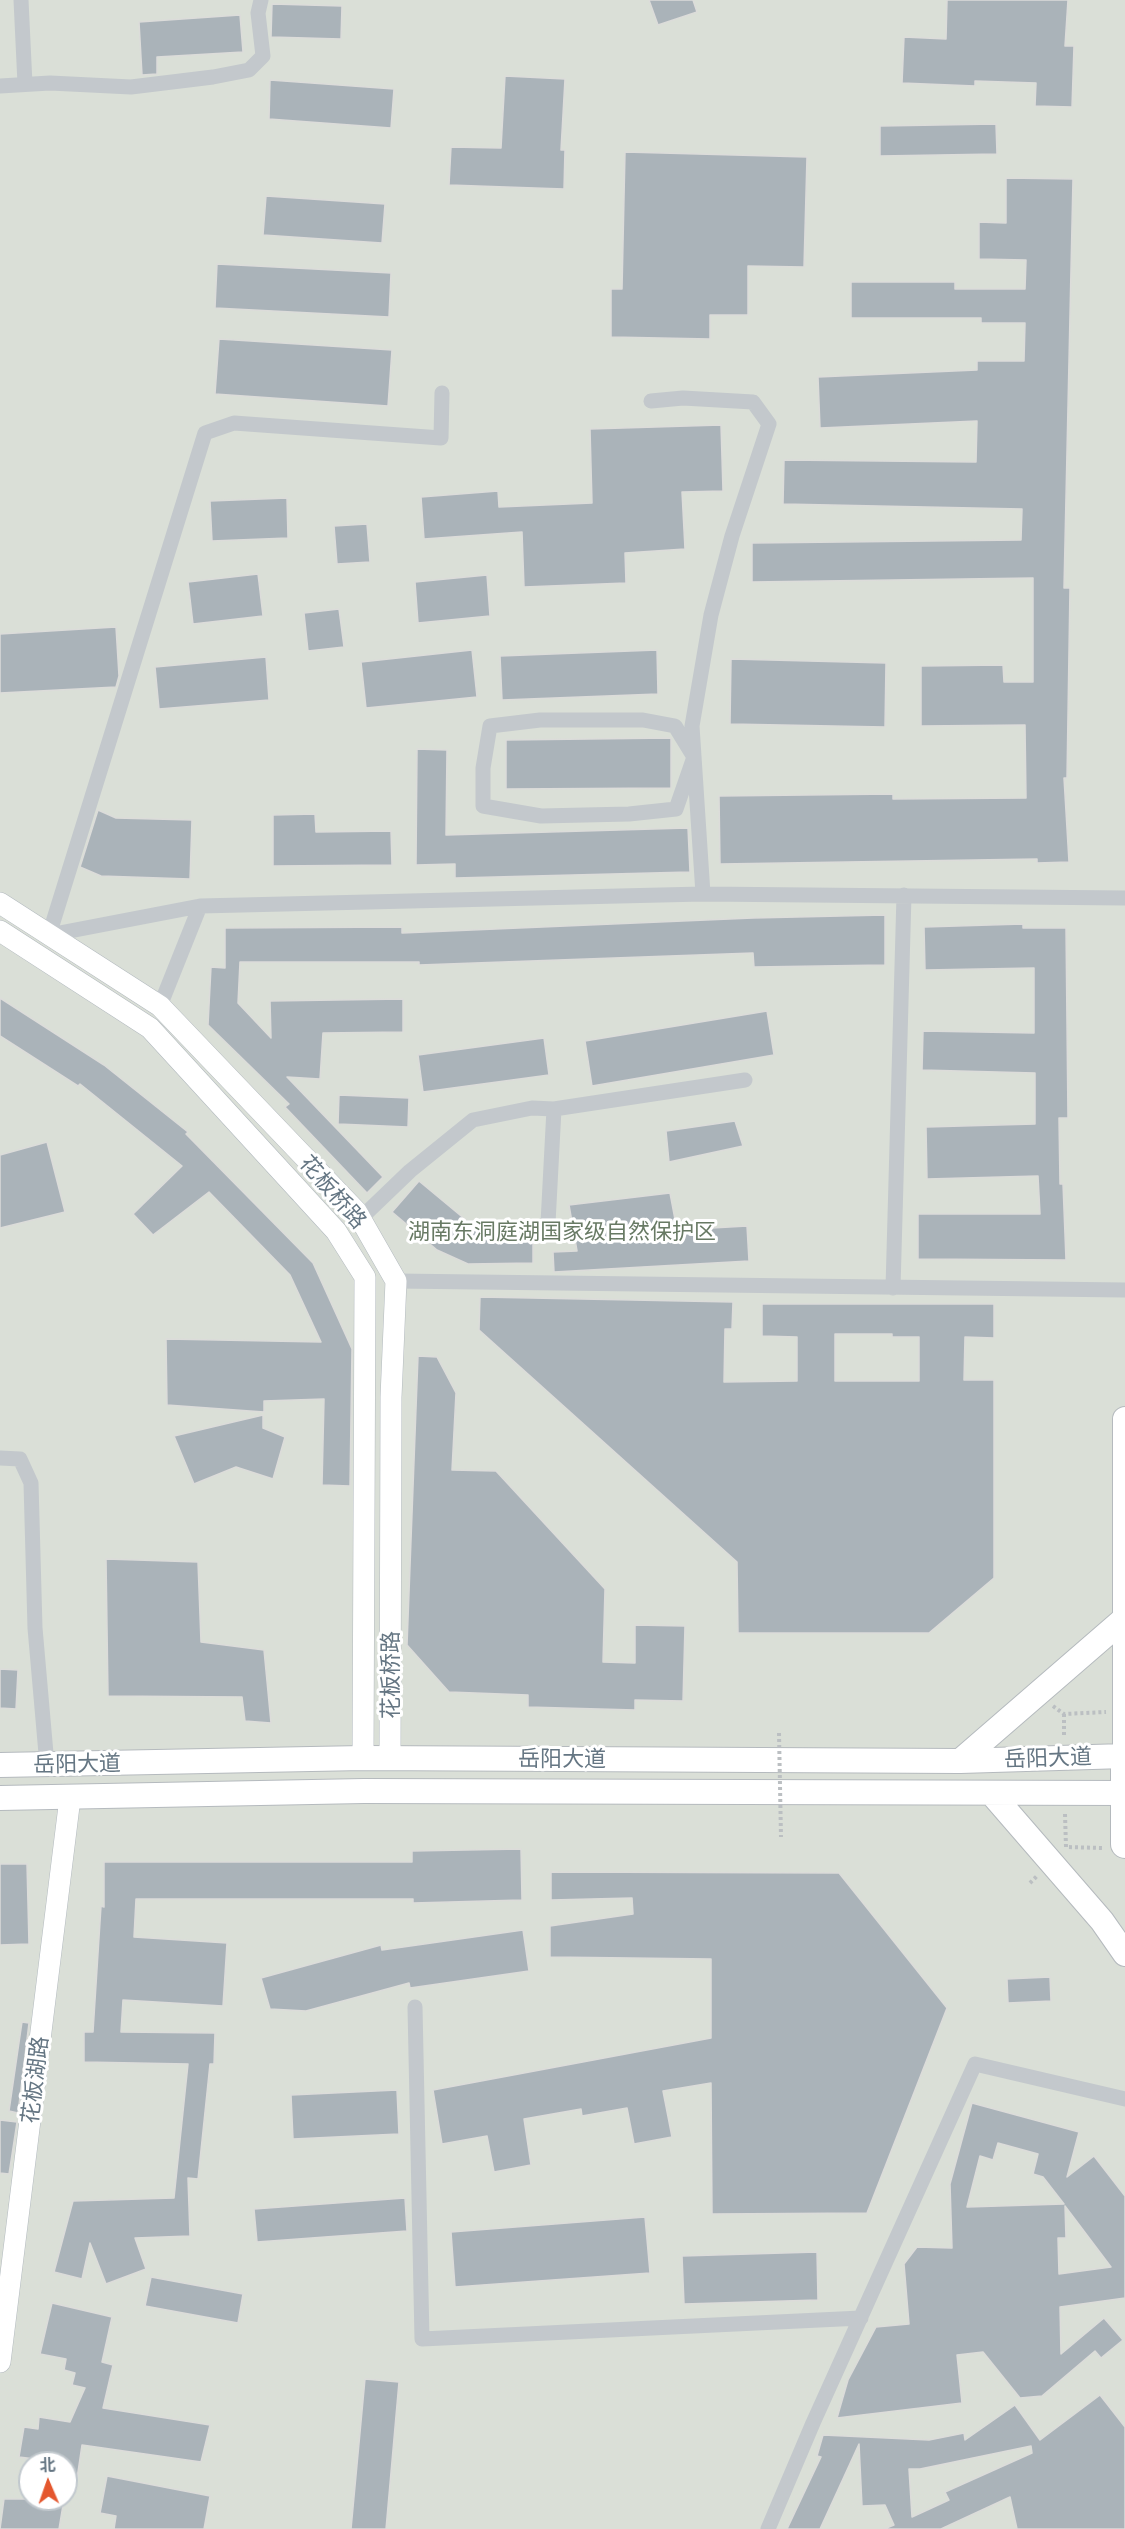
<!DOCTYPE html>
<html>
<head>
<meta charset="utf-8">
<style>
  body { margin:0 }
  #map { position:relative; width:1125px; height:2529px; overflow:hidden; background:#fafaf8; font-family:"Exo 2","Noto Sans SC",sans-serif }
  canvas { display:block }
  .north { position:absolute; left:18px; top:2451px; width:60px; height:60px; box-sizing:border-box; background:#fff; border:2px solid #c1c8cd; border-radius:50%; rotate:358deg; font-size:16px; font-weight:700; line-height:24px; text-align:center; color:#657683 }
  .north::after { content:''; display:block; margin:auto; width:21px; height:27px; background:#e4572e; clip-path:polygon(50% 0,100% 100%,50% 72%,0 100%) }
</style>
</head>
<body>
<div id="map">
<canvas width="1125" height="2529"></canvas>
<div class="north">北</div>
</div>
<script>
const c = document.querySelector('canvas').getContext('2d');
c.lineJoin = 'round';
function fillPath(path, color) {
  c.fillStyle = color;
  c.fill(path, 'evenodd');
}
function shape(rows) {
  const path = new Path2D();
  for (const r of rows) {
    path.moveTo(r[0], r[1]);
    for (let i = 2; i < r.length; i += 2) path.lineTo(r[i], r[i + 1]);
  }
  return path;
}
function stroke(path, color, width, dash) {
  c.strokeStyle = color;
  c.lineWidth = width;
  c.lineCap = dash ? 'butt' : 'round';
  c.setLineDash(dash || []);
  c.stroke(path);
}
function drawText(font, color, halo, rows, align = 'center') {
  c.font = font + ' "Exo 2","Noto Sans SC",sans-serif';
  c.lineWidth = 6;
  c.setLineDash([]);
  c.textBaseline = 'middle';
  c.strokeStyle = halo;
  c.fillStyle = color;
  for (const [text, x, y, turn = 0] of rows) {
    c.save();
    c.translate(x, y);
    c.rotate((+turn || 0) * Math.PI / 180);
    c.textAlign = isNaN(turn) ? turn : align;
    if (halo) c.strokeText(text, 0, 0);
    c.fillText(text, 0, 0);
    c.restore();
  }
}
fillPath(shape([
  [0,0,1125,0,1125,2529,0,2529],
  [30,2463,66,2463,66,2499,30,2499]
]), '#dadfd7');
const building = shape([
  [649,0,693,0,697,12,658,25,649,0],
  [947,0,1068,0,1065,46,1074,46,1072,107,1035,106,1036,83,975,81,975,86,902,83,904,37,946,39,947,0],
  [272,4,342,6,341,39,271,37,272,4],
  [240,15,243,52,157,57,157,74,142,75,139,22,240,15],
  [505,76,565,79,561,150,565,150,564,189,449,185,451,147,501,148,505,76],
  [270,80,394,89,391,128,269,119,270,80],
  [996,124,997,154,880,156,880,126,996,124],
  [625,152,807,157,804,267,748,266,748,315,710,315,710,339,611,337,611,289,622,289,625,152],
  [1006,178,1073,179,1064,588,1070,588,1067,778,1064,778,1069,862,1037,863,1037,859,720,864,719,796,893,794,893,799,1026,798,1025,725,921,726,921,666,1003,665,1004,682,1033,682,1033,578,752,582,752,543,1021,540,1022,509,783,504,784,460,976,462,977,421,820,428,818,377,977,370,977,361,1024,361,1025,323,981,323,981,318,851,318,851,282,955,282,955,289,1025,289,1026,260,979,259,979,222,1006,223,1006,178],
  [266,196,385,204,382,243,263,235,266,196],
  [217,264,391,273,389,317,215,308,217,264],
  [219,339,392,350,388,406,215,394,219,339],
  [721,425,723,491,682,492,685,549,625,553,626,583,524,587,522,532,424,539,421,497,498,491,499,507,592,503,590,429,721,425],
  [287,498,288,538,212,541,210,501,287,498],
  [367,524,370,562,337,564,334,526,367,524],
  [258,574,263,616,193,624,188,582,258,574],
  [487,575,490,616,418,623,415,582,487,575],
  [339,609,344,647,308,651,304,613,339,609],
  [116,627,119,676,116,687,0,693,0,634,116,627],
  [472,650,477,697,366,708,361,662,472,650],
  [657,650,658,694,502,700,500,656,657,650],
  [266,657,269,700,159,709,155,667,266,657],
  [731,659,886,663,885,727,730,724,731,659],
  [671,738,671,788,506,789,506,740,671,738],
  [417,749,447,750,446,835,688,828,690,872,455,878,455,864,416,865,417,749],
  [98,810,116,818,192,820,190,879,101,876,80,867,98,810],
  [315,814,316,832,391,831,392,865,273,866,273,815,315,814],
  [885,915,885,965,754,967,753,953,419,965,419,962,240,962,238,1003,271,1038,270,1001,403,999,403,1032,323,1033,320,1079,287,1077,383,1177,367,1193,285,1107,289,1104,208,1025,211,967,225,968,225,928,402,927,402,933,753,918,885,915],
  [1023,924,1023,928,1066,928,1068,1118,1059,1118,1060,1184,1063,1184,1066,1260,918,1259,918,1214,1040,1214,1038,1176,927,1179,926,1127,1035,1124,1035,1073,922,1070,923,1031,1034,1033,1034,968,925,970,924,927,1023,924],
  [0,998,104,1065,188,1132,186,1134,313,1263,352,1349,350,1486,322,1485,324,1399,264,1401,264,1412,167,1405,166,1339,321,1342,290,1275,209,1192,153,1235,133,1214,182,1166,80,1084,78,1086,0,1036,0,998],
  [767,1011,774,1055,592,1086,585,1041,767,1011],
  [544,1038,549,1075,423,1092,418,1055,544,1038],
  [339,1095,409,1098,408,1127,338,1124,339,1095],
  [735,1121,743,1146,669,1162,666,1131,735,1121],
  [47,1142,65,1212,0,1228,0,1155,47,1142],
  [419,1181,478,1230,533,1230,533,1263,468,1264,437,1250,392,1212,419,1181],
  [670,1193,677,1230,747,1226,749,1261,554,1272,553,1252,577,1251,569,1205,670,1193],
  [480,1297,733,1302,732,1329,725,1329,724,1382,797,1381,797,1337,762,1336,762,1304,994,1304,994,1338,965,1337,964,1380,994,1380,994,1578,929,1633,738,1633,737,1562,479,1330,480,1297],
  [835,1334,892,1334,892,1337,919,1337,919,1381,835,1381,835,1334],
  [418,1356,437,1357,456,1393,452,1470,496,1471,605,1589,603,1662,635,1663,635,1625,685,1626,683,1701,635,1700,635,1710,528,1707,528,1695,449,1692,407,1645,418,1356],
  [263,1415,263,1428,285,1437,273,1479,236,1467,194,1484,174,1436,263,1415],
  [106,1559,198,1562,201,1642,264,1650,271,1723,245,1721,242,1697,108,1696,106,1559],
  [0,1669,18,1670,16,1709,0,1708,0,1669],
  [521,1849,522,1900,413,1903,413,1899,136,1899,134,1937,227,1943,223,2006,123,2000,121,2032,215,2033,214,2064,210,2064,198,2179,188,2178,190,2236,135,2238,146,2269,106,2284,90,2243,82,2279,54,2272,73,2201,174,2198,188,2064,84,2062,84,2032,93,2032,101,1906,104,1907,104,1862,412,1862,412,1851,521,1849],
  [0,1864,27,1864,29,1944,0,1945,0,1864],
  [551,1872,839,1873,947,2008,867,2213,712,2214,711,2083,663,2091,672,2137,634,2144,627,2108,582,2116,581,2109,524,2119,531,2165,494,2172,487,2136,442,2144,433,2090,711,2038,711,1959,550,1957,550,1926,633,1914,632,1898,551,1900,551,1872],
  [523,1930,529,1971,410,1988,409,1983,306,2011,270,2009,261,1978,381,1945,382,1950,523,1930],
  [1050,1977,1051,2001,1008,2003,1007,1979,1050,1977],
  [22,2022,29,2023,18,2113,9,2111,22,2022],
  [397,2090,399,2134,293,2139,291,2095,397,2090],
  [972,2103,1079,2132,1067,2177,1094,2156,1125,2196,1125,2298,1060,2307,1061,2354,1104,2318,1123,2340,1101,2358,1095,2351,1042,2396,1020,2398,983,2352,957,2355,962,2403,837,2418,848,2380,876,2327,909,2324,904,2264,917,2247,952,2248,950,2184,972,2103],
  [998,2143,1038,2154,1033,2174,1043,2177,1064,2204,967,2207,980,2156,993,2160,998,2143],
  [1065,2206,1111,2267,1059,2274,1058,2238,1066,2238,1065,2206],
  [0,2120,17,2122,9,2174,0,2173,0,2120],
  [405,2198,407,2231,257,2242,254,2209,405,2198],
  [645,2217,650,2273,455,2287,451,2232,645,2217],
  [817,2252,818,2300,684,2304,682,2256,817,2252],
  [151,2277,243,2294,238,2323,145,2306,151,2277],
  [52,2303,112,2317,102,2362,113,2365,103,2408,210,2425,201,2462,82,2445,75,2492,66,2491,66,2463,34,2463,35,2459,19,2457,24,2427,38,2429,39,2417,70,2422,85,2388,72,2385,75,2373,64,2370,66,2359,40,2354,52,2303],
  [365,2379,399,2382,386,2529,351,2529,365,2379],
  [1100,2395,1125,2427,1125,2529,1017,2529,1010,2497,941,2529,884,2529,894,2525,885,2505,862,2506,859,2444,820,2529,787,2529,821,2457,817,2456,823,2435,929,2440,964,2433,965,2440,1015,2405,1040,2440,1100,2395],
  [1031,2446,1032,2453,945,2492,949,2500,912,2517,909,2469,920,2469,1031,2446],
  [107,2476,210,2496,204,2529,114,2529,116,2516,100,2513,107,2476],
  [4,2499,64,2499,59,2529,0,2529,4,2499]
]);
fillPath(building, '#aab3b9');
stroke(building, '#dcdcda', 1.5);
const secondary = shape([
  [0,903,160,1006,356,1211,396,1281,391,1397,390,1759],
  [0,931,150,1028,336,1231,365,1277,363,1758],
  [0,2362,70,1798]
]);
const primary = shape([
  [960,1761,1124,1619],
  [0,1765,363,1758,960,1761,1125,1756,1125,1419],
  [992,1794,1102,1921,1125,1954],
  [0,1798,364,1791,1125,1793]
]);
const highway = shape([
  [1125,1756,1125,1844]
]);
stroke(secondary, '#b3babf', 22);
stroke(primary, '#b5babe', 26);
stroke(highway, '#b4b9bd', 30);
stroke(shape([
  [1053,1706,1064,1714,1106,1712],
  [1064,1714,1064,1737],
  [1065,1814,1066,1847,1103,1848],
  [1030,1883,1038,1875]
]), '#bbbfc2', 4, [3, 3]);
stroke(shape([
  [21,0,25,84],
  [0,86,50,83,131,87,213,77,249,70,263,56,258,13,261,0],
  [442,393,441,438,234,423,205,433,49,935,200,906,703,894,1125,898],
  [651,401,683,398,753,402,769,424,732,536,711,615,692,726,703,894],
  [540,720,643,720,675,726,694,757,676,809,629,814,541,816,483,806,483,768,490,726,540,720],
  [160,1006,200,906],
  [360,1219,410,1171,473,1120,532,1108,554,1109,745,1080],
  [548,1223,554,1109],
  [396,1281,1125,1290],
  [893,1288,904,895],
  [0,1458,20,1459,31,1483,35,1628,47,1765],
  [415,2007,422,2339,861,2318],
  [768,2529,813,2423,975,2064,1125,2099]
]), '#c3c8cc', 15);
stroke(secondary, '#fff', 21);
stroke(primary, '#fff', 24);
stroke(highway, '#fff', 28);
stroke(shape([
  [779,1733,781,1837]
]), '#bbbfc2', 4, [3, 3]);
drawText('22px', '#657683', '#fff', [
  ["花板桥路",333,1192,49],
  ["花板桥路",391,1675,-90],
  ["岳阳大道",1048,1758,-2],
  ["岳阳大道",562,1759],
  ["岳阳大道",77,1764,-1],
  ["花板湖路",35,2080,-83]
]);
drawText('22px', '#687a64', '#fff', [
  ["湖南东洞庭湖国家级自然保护区",562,1232]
]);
</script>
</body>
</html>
